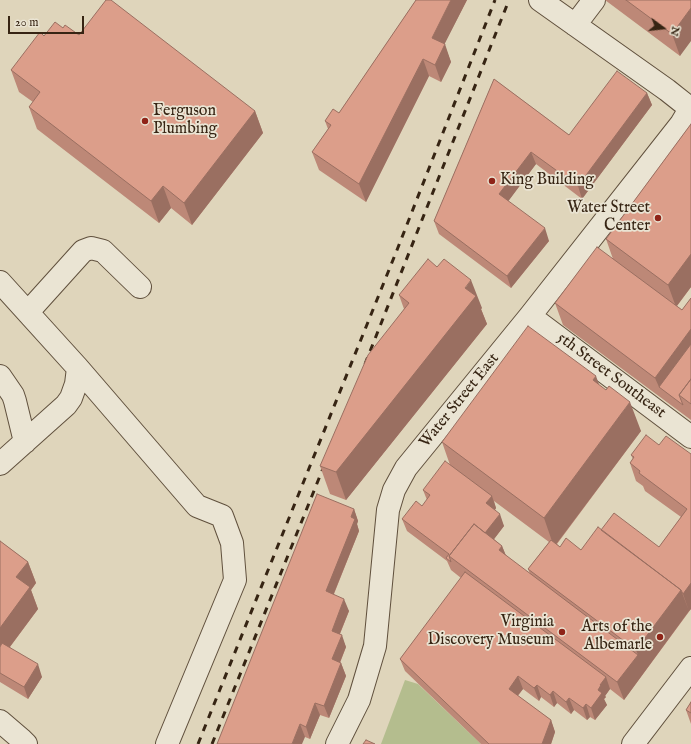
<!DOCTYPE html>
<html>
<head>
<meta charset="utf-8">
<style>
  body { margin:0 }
  #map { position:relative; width:691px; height:744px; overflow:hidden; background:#dfd5bb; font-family:"IM FELL English",serif }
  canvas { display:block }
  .north { position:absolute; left:643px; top:8px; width:40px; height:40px; -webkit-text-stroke:3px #eae4d3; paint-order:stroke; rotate:105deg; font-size:11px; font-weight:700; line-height:16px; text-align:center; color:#362413 }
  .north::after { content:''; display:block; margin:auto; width:14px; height:18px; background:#362413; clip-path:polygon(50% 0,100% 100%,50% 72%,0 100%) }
  .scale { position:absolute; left:8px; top:16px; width:76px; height:18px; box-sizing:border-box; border:2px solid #362413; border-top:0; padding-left:5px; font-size:12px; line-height:14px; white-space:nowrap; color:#362413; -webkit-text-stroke:3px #eae4d3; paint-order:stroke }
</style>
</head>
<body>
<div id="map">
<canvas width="691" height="744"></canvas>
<div class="north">N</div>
<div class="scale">20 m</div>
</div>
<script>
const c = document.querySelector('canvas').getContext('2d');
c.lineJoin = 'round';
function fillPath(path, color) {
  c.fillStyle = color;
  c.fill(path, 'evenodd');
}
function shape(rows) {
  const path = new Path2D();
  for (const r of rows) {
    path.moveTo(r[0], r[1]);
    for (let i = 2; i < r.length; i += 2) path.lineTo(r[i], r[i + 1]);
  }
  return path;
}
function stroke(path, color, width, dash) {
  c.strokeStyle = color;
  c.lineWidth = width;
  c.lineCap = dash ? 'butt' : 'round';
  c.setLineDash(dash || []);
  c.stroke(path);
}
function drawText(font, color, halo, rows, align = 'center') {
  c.font = font + ' "IM FELL English",serif';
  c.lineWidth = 3.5;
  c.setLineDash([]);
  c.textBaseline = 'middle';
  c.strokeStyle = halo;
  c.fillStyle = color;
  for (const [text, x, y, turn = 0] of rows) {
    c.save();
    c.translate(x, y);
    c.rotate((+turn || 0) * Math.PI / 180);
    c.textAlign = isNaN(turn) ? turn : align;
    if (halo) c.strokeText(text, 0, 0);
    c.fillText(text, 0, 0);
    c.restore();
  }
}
fillPath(shape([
  [405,680,418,684,481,744,381,744]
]), '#b4bd8e');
const minor = shape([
  [540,0,667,90,691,109],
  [575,25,594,0],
  [0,282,78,368,197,506,222,516,232,543,235,580,167,744],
  [28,312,83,251,91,248,103,251,140,287],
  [530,316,691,437],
  [0,376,13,395,15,401,25,442],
  [0,464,66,405,71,398,76,384,78,368],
  [0,721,21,739,26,744],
  [337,744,359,700,375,646,388,510,394,490,406,468,530,316,681,124,691,107],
  [633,744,691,668]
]);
stroke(minor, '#60503d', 24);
stroke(minor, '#eae4d3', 22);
stroke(shape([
  [365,364,509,0],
  [198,744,397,250,495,0],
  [212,744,326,461]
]), '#362413', 3, [7, 7]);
fillPath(shape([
  [416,0,467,0,444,44,451,62,441,82,429,76,366,202,319,170,312,152,328,129,325,121,339,113],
  [605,0,691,0,680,56],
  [63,28,255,111,263,133,192,225,171,208,159,223,37,129,29,107,33,102,19,92,11,70,44,36],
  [494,79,569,135,647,93,652,105,582,199,536,164,508,201,549,241,511,288,439,234,434,221],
  [691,124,691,287,677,306,682,310,691,298,691,420,563,325,555,303,613,259,606,239],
  [399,295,482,308,481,309,487,324,346,500,330,494,320,466,404,309],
  [599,385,641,431,557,544,560,547,581,550,601,530,659,547,681,517,645,491,643,486,636,481,630,463,633,459,631,455,659,445,691,454,691,609,624,700,610,689,605,696,606,697,604,699,607,705,595,720,590,717,587,720,574,710,571,714,557,703,554,707,541,697,539,701,523,689,518,696,551,720,555,732,551,744,481,744,405,671,400,659,461,578,451,570,447,561,407,531,402,519,422,506,427,500,423,490,450,465,442,442],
  [494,501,549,542,528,569,530,574,506,556,502,546,494,539,504,526,495,510,496,508],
  [354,509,358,521,357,524,359,531,334,594,349,611,340,634,346,647,340,663,341,663,346,676,329,718,320,715,310,739,305,737,217,744],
  [0,541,28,562,36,583,31,590,38,609,10,647,42,677,28,699,0,682],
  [691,702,691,724,686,710]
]), '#bd8877');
fillPath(shape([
  [451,0,467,0,439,55,432,38],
  [691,8,691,41,680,56,672,34],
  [445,44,451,62,441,82,435,65],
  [423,59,429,76,366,202,359,184],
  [647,93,652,105,582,199,578,186],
  [255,111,263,133,192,225,184,203],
  [531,152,536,164,504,207,499,194],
  [163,186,171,208,159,223,151,201],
  [545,228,549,241,511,288,507,276],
  [691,254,691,287,676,307,668,285],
  [471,280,482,308,481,309,487,324,346,500,336,472],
  [691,329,691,362,659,387,655,378],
  [596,376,606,404,593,380],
  [630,402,641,431,554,547,544,518],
  [492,496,496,508,491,516,486,503],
  [354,509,358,521,357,524,359,531,330,603,326,591],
  [500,514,504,526,488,547,483,535],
  [502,546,509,563,499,550],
  [28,562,36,583,31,590,38,609,0,660,0,628,16,577],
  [691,583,691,609,689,611,683,594],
  [681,590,689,611,624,700,617,682,638,655,636,650],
  [344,599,349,611,336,643,332,631],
  [342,635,346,647,336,672,332,659],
  [341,663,346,676,329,718,324,706],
  [38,664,42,677,28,699,24,687],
  [518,676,523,689,513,701,509,689],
  [606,677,610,689,605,696,606,697,604,699,607,705,595,720,591,708,600,685],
  [537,685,541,697,539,701,534,688],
  [553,691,557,703,554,707,550,695],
  [569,698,574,710,571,714,566,702],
  [315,703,320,715,310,739,306,727],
  [586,704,590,717,587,720,583,708],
  [551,720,555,732,551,744,542,744],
  [300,724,305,737,302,744,292,744]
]), '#9a6f61');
const building = shape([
  [106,0,111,0,255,111,184,203,163,186,151,201,29,107,40,92,11,70,40,32,44,36,55,22,63,28,65,25,79,35,106,0],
  [416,0,451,0,432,38,445,44,435,65,423,59,359,184,312,152,331,125,325,121,333,109,339,113,416,0],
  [626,0,691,0,691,8,672,34,626,0],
  [617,71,647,93,578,186,531,152,499,194,545,228,507,276,434,221,494,79,569,135,617,71],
  [691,124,691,254,668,285,606,239,691,124],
  [597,247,682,310,691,298,691,329,655,378,555,303,597,247],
  [428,259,437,267,444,259,471,280,465,288,476,296,336,472,320,466,368,355,409,303,399,295,428,259],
  [528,326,596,376,593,380,606,390,609,386,630,402,544,518,442,442,528,326],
  [691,344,691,379,679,395,683,405,659,387,691,344],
  [691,379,691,404,679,395,691,379],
  [646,435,659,445,666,436,691,454,691,583,683,594,681,590,601,530,614,513,659,547,687,509,639,473,640,471,630,463,634,457,631,455,646,435],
  [445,461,492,496,486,503,500,514,485,533,474,524,449,556,451,562,446,558,449,554,402,519,416,501,422,506,430,495,423,490,445,461],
  [317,494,354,509,351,517,355,519,326,591,344,599,332,631,342,635,332,659,341,663,324,706,315,703,306,727,300,724,292,744,217,744,317,494],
  [474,524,502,546,499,550,638,655,617,682,449,556,474,524],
  [598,527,681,590,636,650,528,569,551,540,560,547,566,538,581,550,598,527],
  [0,541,28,562,16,577,30,587,0,628,0,541],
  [465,572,606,677,600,685,601,685,598,690,602,693,591,708,586,704,583,708,569,698,566,702,553,691,550,695,537,685,534,688,518,676,509,689,551,720,542,744,489,744,400,659,465,572],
  [2,643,38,664,24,687,0,673,0,647,2,643],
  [691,702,691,713,686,710,691,702],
  [366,740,375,744,363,744,366,740]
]);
fillPath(building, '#dc9e8a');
stroke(building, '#9a6f61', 1);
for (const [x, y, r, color] of [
  [145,121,4,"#8f2418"],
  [492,181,4,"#8f2418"],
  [658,218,4,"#8f2418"],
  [562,632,4,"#8f2418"],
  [660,637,4,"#8f2418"]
]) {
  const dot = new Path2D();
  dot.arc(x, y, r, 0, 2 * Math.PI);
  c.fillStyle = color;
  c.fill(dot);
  stroke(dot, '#eae4d3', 1.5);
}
drawText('16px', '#362413', '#eae4d3', [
  ["Ferguson",153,112,"left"],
  ["Plumbing",153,130,"left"],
  ["King Building",500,181,"left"],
  ["Water Street",650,209],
  ["Center",650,227],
  ["Virginia",554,623],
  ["Discovery Museum",554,641],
  ["Arts of the",652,628],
  ["Albemarle",652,646]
], 'right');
drawText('16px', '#362413', '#eae4d3', [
  ["5th Street Southeast",611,376,37],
  ["Water Street East",460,401,-51]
]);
</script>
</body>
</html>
